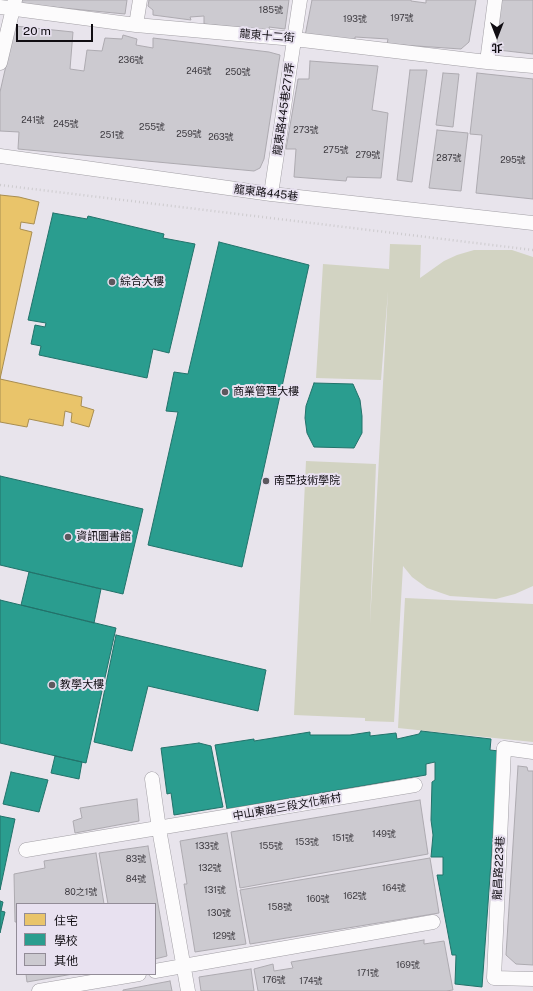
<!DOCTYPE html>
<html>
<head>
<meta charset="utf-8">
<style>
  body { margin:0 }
  #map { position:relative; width:533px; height:991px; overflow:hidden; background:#e8e4ec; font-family:"Public Sans","Noto Sans TC",sans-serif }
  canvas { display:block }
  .legend { position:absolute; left:16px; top:903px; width:140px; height:72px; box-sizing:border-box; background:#e8e1f0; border:1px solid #928c97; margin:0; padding:5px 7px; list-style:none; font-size:12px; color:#100d12 }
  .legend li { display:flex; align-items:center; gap:8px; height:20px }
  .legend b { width:20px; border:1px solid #928c97 }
  .north { position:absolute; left:477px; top:16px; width:40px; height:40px; -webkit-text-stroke:3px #e8e1f0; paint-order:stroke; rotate:180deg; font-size:11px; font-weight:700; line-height:16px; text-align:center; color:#100d12 }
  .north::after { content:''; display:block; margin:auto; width:14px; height:18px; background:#100d12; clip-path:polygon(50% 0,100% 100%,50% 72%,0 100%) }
  .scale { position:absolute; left:16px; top:24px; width:77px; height:18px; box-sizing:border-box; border:2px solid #100d12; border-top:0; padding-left:5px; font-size:12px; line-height:14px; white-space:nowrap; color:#100d12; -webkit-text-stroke:3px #e8e1f0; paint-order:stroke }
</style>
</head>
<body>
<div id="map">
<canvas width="533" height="991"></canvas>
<ul class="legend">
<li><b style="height:11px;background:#e9c46a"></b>住宅</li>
<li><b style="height:11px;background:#2a9d8f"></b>學校</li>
<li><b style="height:11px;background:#cccad0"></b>其他</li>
</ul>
<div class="north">北</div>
<div class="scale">20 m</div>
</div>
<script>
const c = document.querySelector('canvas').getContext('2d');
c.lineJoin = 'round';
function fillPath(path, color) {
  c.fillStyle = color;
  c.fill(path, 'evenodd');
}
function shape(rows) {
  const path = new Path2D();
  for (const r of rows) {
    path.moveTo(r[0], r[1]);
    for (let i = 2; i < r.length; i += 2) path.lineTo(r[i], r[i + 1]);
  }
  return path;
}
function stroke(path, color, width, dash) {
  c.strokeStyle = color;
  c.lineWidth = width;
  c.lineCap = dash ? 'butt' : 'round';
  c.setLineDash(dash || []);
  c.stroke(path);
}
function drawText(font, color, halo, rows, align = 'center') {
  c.font = font + ' "Public Sans","Noto Sans TC",sans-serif';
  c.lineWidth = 4;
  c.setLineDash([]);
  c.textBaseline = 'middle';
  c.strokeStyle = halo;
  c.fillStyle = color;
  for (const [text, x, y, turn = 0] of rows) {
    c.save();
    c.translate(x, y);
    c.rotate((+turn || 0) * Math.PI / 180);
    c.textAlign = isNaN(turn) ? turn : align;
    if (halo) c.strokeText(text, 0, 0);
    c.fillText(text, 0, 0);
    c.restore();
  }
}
fillPath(shape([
  [390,244,421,245,420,278,444,261,457,255,474,250,512,250,533,257,533,586,515,594,496,599,450,596,427,588,412,577,403,566,394,722,365,721,365,718,294,715,306,461,376,464,370,624,388,291,381,380,316,378,323,264,389,269],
  [405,598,533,604,533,742,398,728]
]), '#d2d3c2');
const homes = shape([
  [0,195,19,197,39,202,34,224,21,222,20,229,32,232,0,379,82,397,81,406,94,410,89,427,71,422,72,413,65,411,63,426,29,419,27,427,0,422,0,195]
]);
fillPath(homes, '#e9c46a');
stroke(homes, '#a88d50', 1);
const schools = shape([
  [53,213,87,219,88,216,164,234,163,238,195,244,169,353,153,349,147,378,39,355,41,346,31,344,35,325,45,327,46,323,28,320,53,213],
  [219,242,309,265,242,567,148,545,178,412,166,411,174,372,188,374,219,242],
  [314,383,353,384,360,400,362,416,362,433,354,448,314,447,307,433,305,418,306,406,314,383],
  [0,476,143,509,123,594,0,565,0,476],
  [29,572,101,589,94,623,21,605,29,572],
  [0,600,116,628,86,763,0,743,0,600],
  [116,635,266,670,258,711,148,686,132,751,94,742,116,635],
  [421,731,491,739,490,750,499,751,482,987,455,984,456,955,452,955,437,875,443,875,443,857,431,857,433,835,431,820,432,782,435,780,435,762,426,764,426,775,227,809,215,745,254,739,254,741,310,732,310,735,350,735,370,732,370,736,396,733,397,739,419,734,421,731],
  [199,743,211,746,223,807,174,815,171,793,167,794,161,748,199,743],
  [55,756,82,762,79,779,51,773,55,756],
  [11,772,48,780,39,812,3,804,11,772],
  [0,816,15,819,0,890,0,816],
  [0,901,3,902,1,911,5,912,0,933,0,901]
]);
fillPath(schools, '#2a9d8f');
stroke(schools, '#22726a', 1);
const building = shape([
  [22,0,127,0,125,14,21,4,22,0],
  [149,0,289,0,285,29,269,27,270,31,204,24,204,16,190,17,191,20,153,15,153,10,148,6,149,0],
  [312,0,411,0,411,1,426,3,426,0,476,0,469,42,461,49,387,44,388,39,355,37,355,42,305,36,312,0],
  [494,0,533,0,533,54,498,50,488,38,494,0],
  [15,26,73,32,70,69,84,71,87,50,102,51,105,38,122,39,123,35,137,39,136,45,153,48,153,38,269,52,280,55,264,159,260,168,254,171,18,149,19,132,0,131,0,92,15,26],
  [310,61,378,66,372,110,388,113,381,178,347,177,346,181,294,177,296,149,286,149,298,79,309,79,310,61],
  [410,70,427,70,412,182,397,180,410,70],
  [443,73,459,74,453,127,436,125,443,73],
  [477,73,533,79,533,199,476,193,482,135,470,134,477,73],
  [437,130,468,133,461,191,429,188,437,130],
  [518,766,527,767,528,771,533,771,533,965,516,964,506,955,518,766],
  [137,799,139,821,75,833,73,821,82,818,80,808,137,799],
  [420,800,428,854,240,888,231,832,420,800],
  [227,833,246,944,195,952,184,884,187,884,180,841,227,833],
  [148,846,167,956,155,959,155,904,108,904,99,853,148,846],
  [96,853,104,904,17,904,17,922,15,922,14,874,45,868,44,861,96,853],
  [430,858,439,913,250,944,240,890,430,858],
  [424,940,424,944,444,941,453,990,446,991,258,991,254,969,273,964,274,971,293,968,291,962,424,940],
  [251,969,254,991,201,991,199,977,251,969],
  [26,974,73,974,27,982,26,974],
  [170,981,172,991,123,991,123,990,170,981]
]);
fillPath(building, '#cccad0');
stroke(building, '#adaab0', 1);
const service = shape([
  [0,7,136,25,294,39,487,62,533,66],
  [136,25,140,0],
  [487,62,495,0],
  [0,63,15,0],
  [0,156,271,194,533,223],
  [271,194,300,0],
  [533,752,504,748,494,978,533,979],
  [152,779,159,829,188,991],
  [26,850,415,785],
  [155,971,433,922],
  [39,991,139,974]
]);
stroke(service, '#a29fa5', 15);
stroke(shape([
  [0,185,533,250]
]), '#cdcbce', 2.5, [1, 3]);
stroke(service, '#fcfbfc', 14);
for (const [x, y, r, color] of [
  [112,282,4,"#5c585e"],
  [225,392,4,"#5c585e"],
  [266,481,4,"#5c585e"],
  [68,537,4,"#5c585e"],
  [52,685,4,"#5c585e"]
]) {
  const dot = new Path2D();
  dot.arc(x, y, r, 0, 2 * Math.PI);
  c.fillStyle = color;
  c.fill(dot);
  stroke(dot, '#e8e1f0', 1.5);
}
drawText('9px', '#3f3c42', null, [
  ["185號",271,10],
  ["197號",402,18],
  ["193號",355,19],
  ["236號",131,60],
  ["246號",199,71],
  ["250號",238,72],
  ["241號",33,120],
  ["245號",66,124],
  ["255號",152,127],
  ["273號",306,130],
  ["259號",189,134],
  ["251號",112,135],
  ["263號",221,137],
  ["275號",336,150],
  ["279號",368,155],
  ["287號",449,158],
  ["295號",513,160],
  ["149號",384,834],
  ["151號",343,838],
  ["153號",307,842],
  ["133號",207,846],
  ["155號",271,846],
  ["83號",136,859],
  ["132號",210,868],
  ["84號",136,879],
  ["164號",394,888],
  ["131號",215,890],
  ["80之1號",81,892],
  ["162號",355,896],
  ["160號",318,899],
  ["158號",280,907],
  ["130號",219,913],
  ["129號",224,936],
  ["169號",408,965],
  ["171號",368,973],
  ["176號",274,980],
  ["174號",311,981]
]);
drawText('11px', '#100d12', '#e8e1f0', [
  ["龍東十二街",267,36,5],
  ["龍東路445巷271弄",284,109,-82],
  ["龍東路445巷",266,193,7],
  ["中山東路三段文化新村",287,807,-10],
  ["龍昌路223巷",499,868,-87]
]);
drawText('11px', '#100d12', '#e8e1f0', [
  ["綜合大樓",120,282],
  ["商業管理大樓",233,392],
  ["南亞技術學院",274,481],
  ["資訊圖書館",76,537],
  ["教學大樓",60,685]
], 'left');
</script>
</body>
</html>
